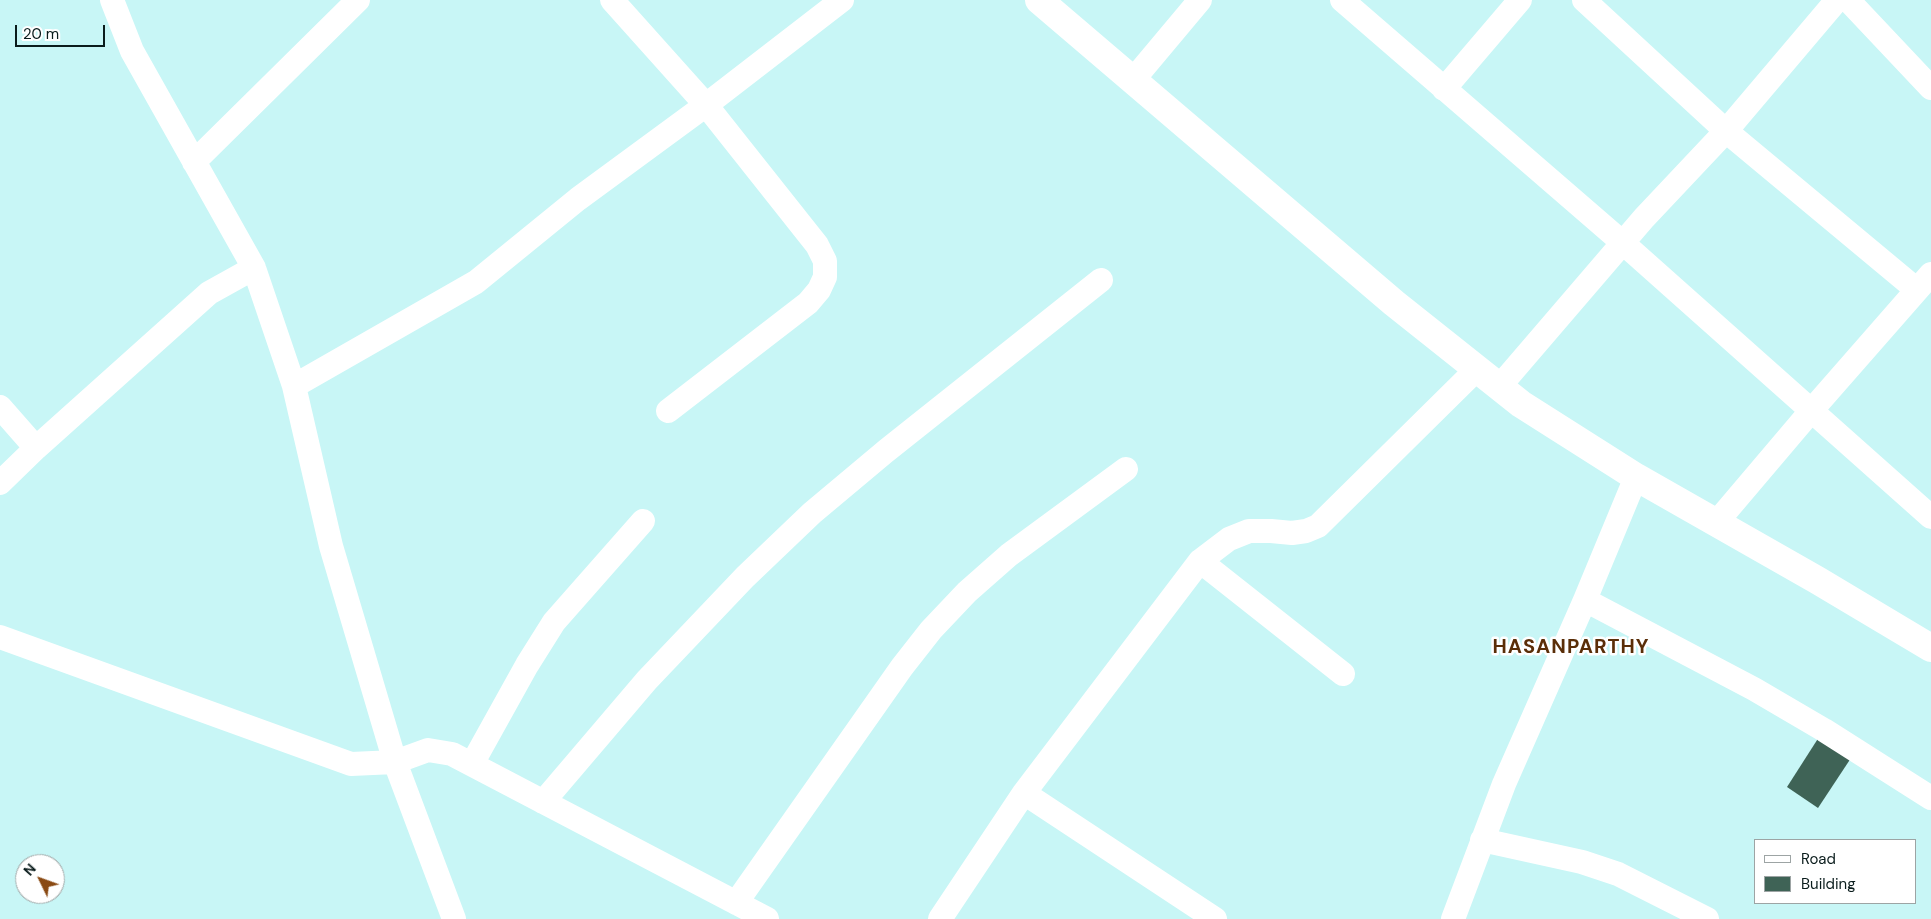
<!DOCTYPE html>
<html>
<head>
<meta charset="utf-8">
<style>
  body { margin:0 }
  #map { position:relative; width:1931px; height:919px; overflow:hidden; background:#c8f6f6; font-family:"DM Sans",sans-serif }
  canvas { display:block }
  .legend { position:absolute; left:1754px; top:839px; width:162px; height:65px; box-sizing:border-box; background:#fff; border:1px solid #9da4a4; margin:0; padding:6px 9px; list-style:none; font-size:15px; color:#0a1c1c }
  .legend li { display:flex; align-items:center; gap:10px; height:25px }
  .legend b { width:25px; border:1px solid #9da4a4 }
  .north { position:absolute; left:15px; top:854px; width:50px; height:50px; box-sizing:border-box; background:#fff; border:1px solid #9da4a4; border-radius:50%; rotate:312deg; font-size:14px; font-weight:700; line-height:20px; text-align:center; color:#0a1c1c }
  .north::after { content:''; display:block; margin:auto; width:18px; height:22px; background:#8a4a13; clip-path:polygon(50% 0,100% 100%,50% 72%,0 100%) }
  .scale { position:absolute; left:15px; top:25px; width:90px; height:22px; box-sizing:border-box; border:2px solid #0a1c1c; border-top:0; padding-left:6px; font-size:15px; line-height:18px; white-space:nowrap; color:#0a1c1c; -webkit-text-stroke:4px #fff; paint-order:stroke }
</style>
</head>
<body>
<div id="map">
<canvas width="1931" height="919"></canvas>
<ul class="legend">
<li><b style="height:6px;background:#fff"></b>Road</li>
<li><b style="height:14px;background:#3f6356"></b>Building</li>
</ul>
<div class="north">N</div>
<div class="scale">20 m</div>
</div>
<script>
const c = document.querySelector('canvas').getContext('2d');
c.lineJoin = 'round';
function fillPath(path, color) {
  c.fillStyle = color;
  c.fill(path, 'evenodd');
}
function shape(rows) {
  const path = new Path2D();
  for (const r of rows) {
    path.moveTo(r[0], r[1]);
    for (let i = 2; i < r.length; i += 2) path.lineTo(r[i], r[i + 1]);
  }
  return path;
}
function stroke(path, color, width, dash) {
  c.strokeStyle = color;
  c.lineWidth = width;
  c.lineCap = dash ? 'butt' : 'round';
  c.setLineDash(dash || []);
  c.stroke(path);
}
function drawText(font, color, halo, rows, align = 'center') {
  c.font = font + ' "DM Sans",sans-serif';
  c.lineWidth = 5;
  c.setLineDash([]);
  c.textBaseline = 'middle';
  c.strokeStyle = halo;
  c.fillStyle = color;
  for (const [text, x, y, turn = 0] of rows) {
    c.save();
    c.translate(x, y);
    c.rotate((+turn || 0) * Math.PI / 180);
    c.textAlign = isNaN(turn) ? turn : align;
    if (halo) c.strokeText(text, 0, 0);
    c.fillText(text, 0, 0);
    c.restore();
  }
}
fillPath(shape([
  [1819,737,1851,758,1818,808,1787,787]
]), '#3f6356');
stroke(shape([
  [112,0,132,51,254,268,294,386,331,546,395,762,454,919],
  [612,0,706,105,817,245,825,261,825,277,819,290,808,303,668,411],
  [1342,0,1623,243,1931,517],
  [1584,0,1726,131,1917,290],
  [1848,0,1931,88],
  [1133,80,1200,0],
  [1444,89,1520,0],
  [194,162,358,0],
  [294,386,476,282,578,199,706,105,842,0],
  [1499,387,1644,218,1726,131,1837,0],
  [0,407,36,448],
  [0,483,36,448,209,293,254,268],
  [1716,523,1811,411,1931,274],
  [1200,561,1343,674],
  [1585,600,1754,689,1824,730,1931,798],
  [0,637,351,764,395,762,428,750,452,754,767,919],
  [472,764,527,665,554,622,643,521],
  [1024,793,1215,919],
  [543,802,647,680,745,577,812,513,886,451,1101,280],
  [1482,840,1582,862,1618,874,1707,919],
  [736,903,902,667,931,630,967,592,1009,555,1126,469],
  [940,919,1024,793,1200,561,1229,539,1249,531,1271,531,1292,533,1306,531,1318,526,1477,369],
  [1453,919,1504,784,1585,600,1636,477]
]), '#fff', 24);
stroke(shape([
  [1039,0,1394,303,1521,404,1636,477,1817,580,1931,648]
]), '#fff', 28);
c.letterSpacing = '1px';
drawText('bold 20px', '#5a2e08', '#fff', [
  ["HASANPARTHY",1571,648]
]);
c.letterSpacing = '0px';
</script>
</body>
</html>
